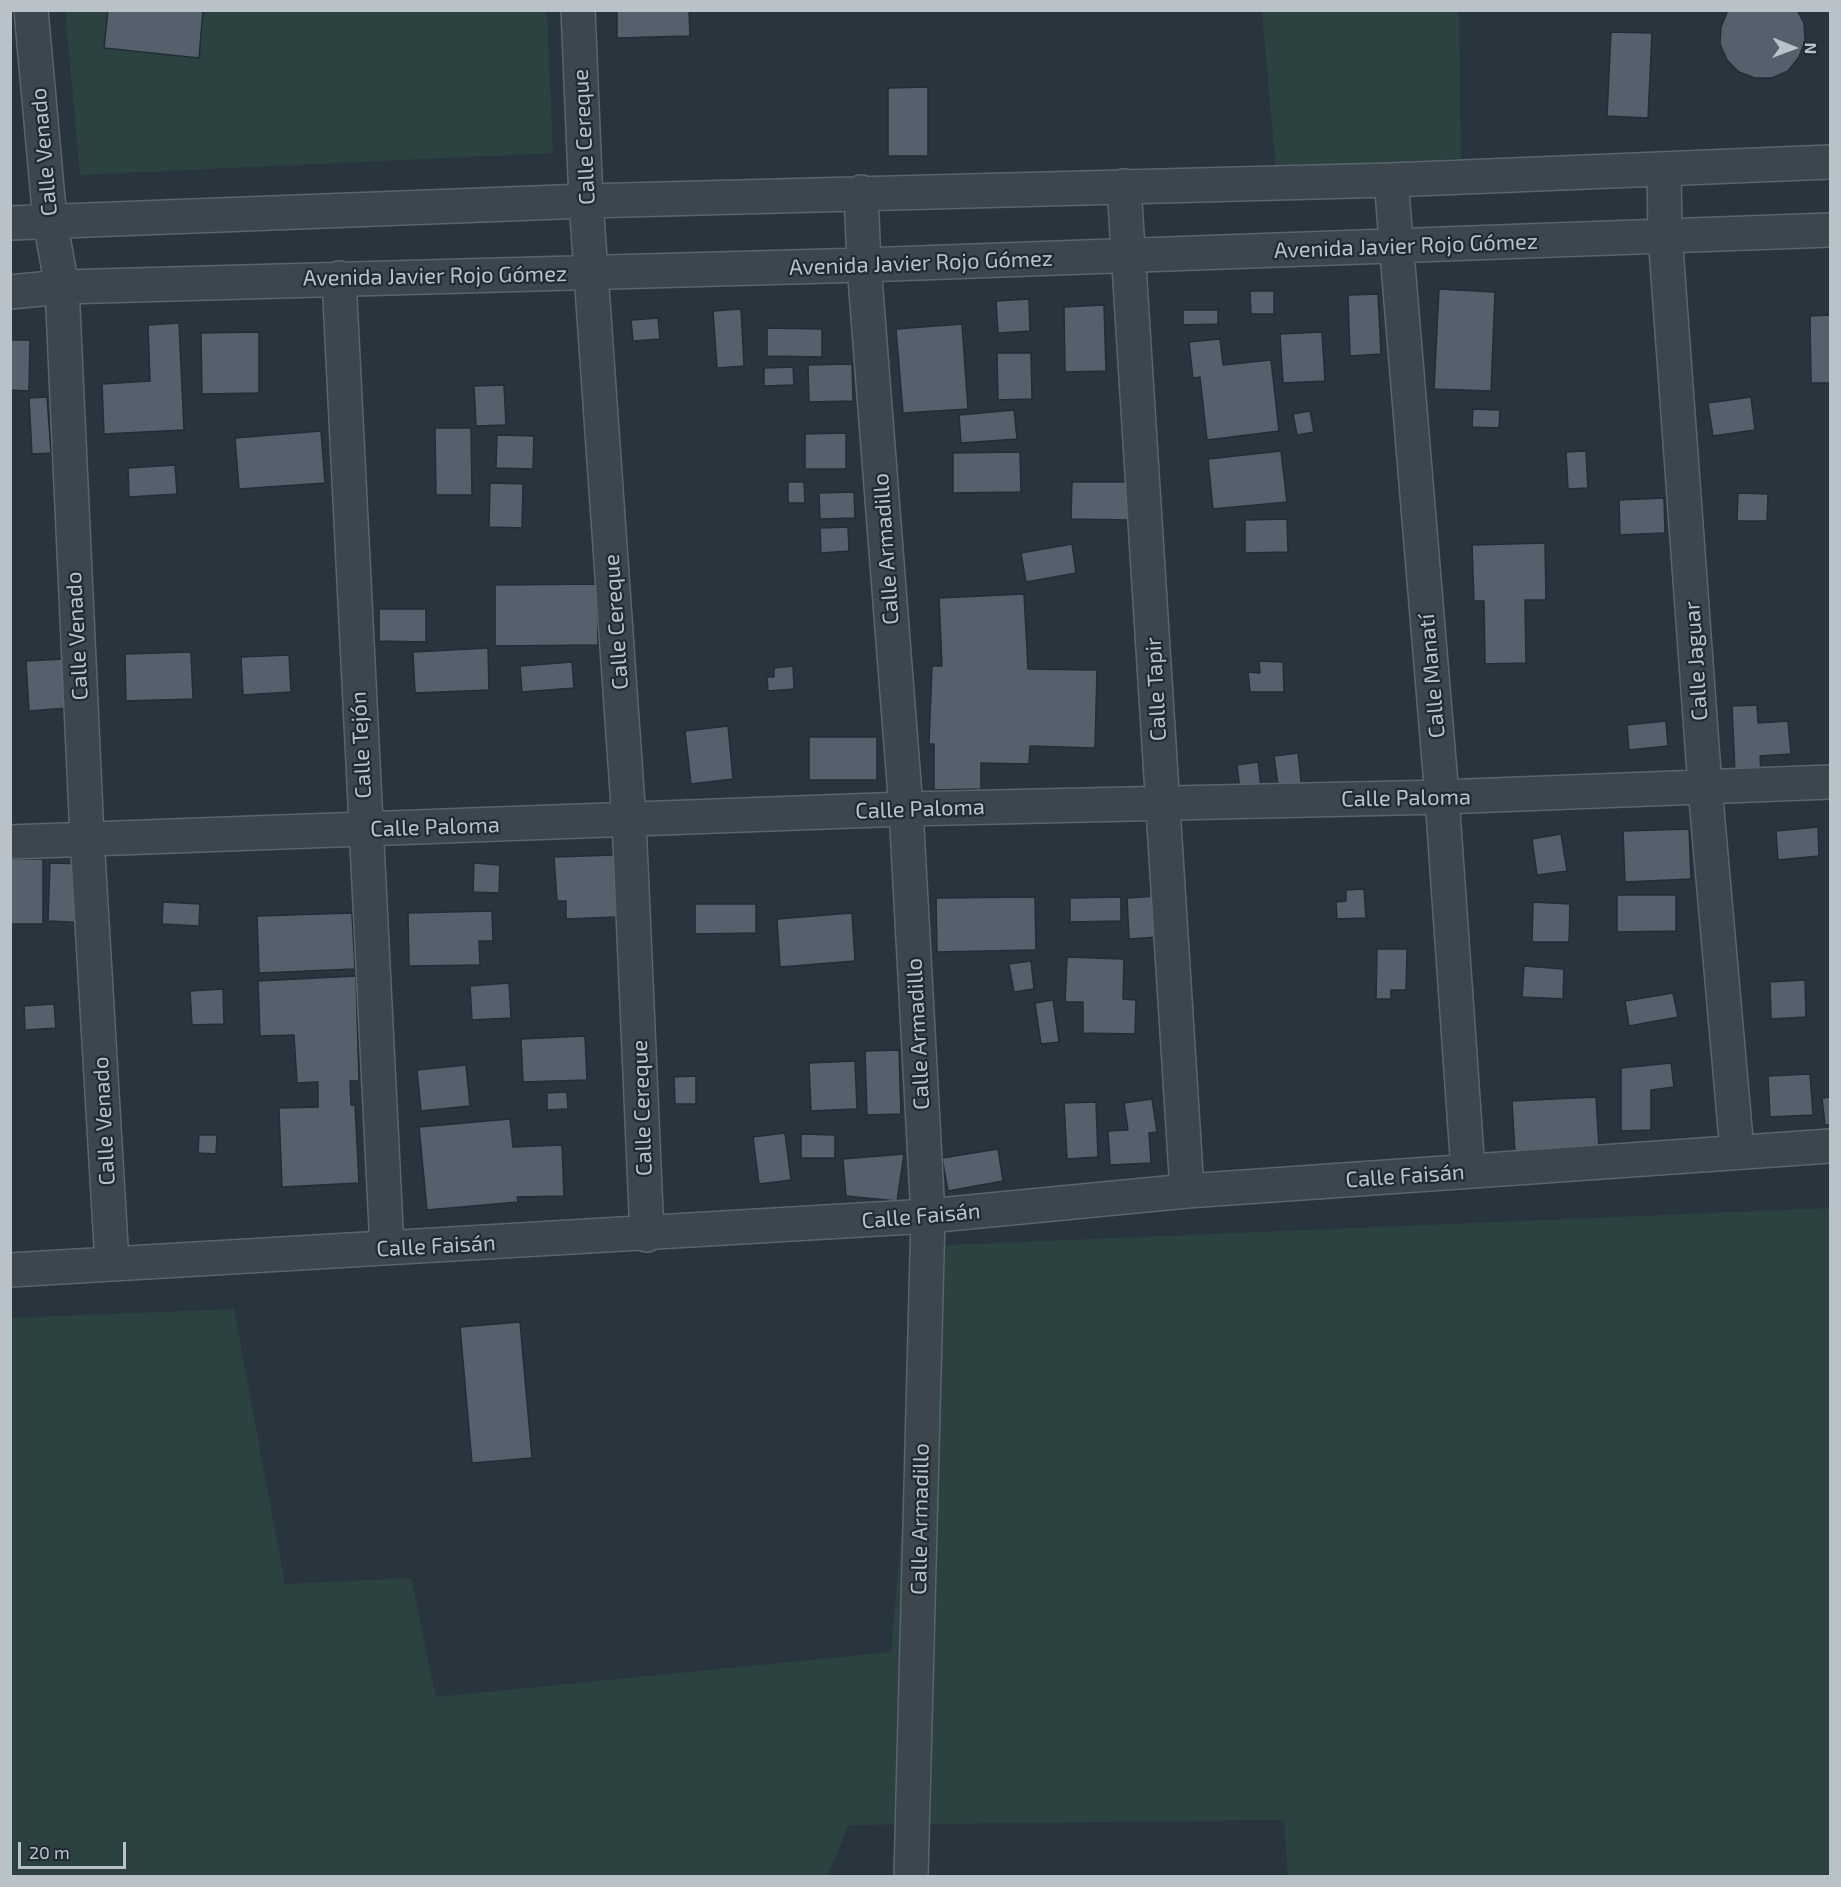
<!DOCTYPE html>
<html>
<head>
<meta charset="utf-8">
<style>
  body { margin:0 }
  #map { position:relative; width:1841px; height:1887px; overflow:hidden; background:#28353f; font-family:"Exo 2",sans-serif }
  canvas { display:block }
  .frame { position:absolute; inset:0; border:12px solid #b9c1c9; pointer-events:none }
  .north { position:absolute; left:1763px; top:18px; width:60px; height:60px; -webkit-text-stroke:4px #212b34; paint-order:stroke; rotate:91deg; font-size:16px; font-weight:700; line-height:24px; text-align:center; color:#b9c1c9 }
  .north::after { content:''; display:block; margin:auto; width:21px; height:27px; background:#b9c1c9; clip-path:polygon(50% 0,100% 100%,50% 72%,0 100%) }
  .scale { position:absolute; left:18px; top:1842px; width:108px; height:27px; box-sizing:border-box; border:3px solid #b9c1c9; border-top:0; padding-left:8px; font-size:18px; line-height:21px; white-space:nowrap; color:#b9c1c9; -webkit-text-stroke:4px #212b34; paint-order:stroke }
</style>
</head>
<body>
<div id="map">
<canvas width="1841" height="1887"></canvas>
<div class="frame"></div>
<div class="north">N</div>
<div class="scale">20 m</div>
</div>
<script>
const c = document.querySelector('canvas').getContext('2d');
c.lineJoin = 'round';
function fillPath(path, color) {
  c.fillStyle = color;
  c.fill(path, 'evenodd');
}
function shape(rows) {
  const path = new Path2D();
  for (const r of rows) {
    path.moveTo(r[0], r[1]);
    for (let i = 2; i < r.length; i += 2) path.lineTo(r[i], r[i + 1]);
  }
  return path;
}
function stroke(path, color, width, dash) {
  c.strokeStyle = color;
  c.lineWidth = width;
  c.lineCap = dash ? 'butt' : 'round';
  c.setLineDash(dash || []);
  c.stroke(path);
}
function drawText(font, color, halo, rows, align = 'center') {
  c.font = font + ' "Exo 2",sans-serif';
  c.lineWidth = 4.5;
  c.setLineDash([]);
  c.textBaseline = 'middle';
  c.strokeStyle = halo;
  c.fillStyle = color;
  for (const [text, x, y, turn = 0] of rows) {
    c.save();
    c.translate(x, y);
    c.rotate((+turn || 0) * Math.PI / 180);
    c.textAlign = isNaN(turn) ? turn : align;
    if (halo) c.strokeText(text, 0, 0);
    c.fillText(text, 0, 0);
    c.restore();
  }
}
fillPath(shape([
  [65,11,547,11,553,153,80,175],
  [1262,11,1459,11,1461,158,1276,172],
  [1830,1208,1830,1876,1288,1876,1284,1820,849,1825,827,1876,11,1876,10,1318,234,1309,285,1584,411,1578,436,1697,891,1652,926,1246]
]), '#2b4241');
const building = shape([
  [108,10,203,10,199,58,104,48,108,10],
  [617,10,689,10,690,36,617,38,617,10],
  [1797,10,1804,23,1805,41,1799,57,1788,71,1772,78,1755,78,1739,72,1727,60,1720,44,1721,27,1728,10,1797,10],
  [1611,32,1652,33,1648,118,1607,116,1611,32],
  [928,87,928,156,888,156,888,88,928,87],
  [1439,289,1495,292,1491,391,1434,389,1439,289],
  [1250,291,1274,291,1274,314,1251,314,1250,291],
  [1378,294,1381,354,1350,356,1348,295,1378,294],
  [1029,299,1030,331,998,333,996,301,1029,299],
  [1104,305,1106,371,1065,372,1064,307,1104,305],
  [741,309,744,366,717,368,713,311,741,309],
  [1183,310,1218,310,1218,324,1183,325,1183,310],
  [1830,315,1830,383,1811,383,1810,316,1830,315],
  [658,318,660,339,633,341,631,320,658,318],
  [179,323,184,430,104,434,102,384,150,381,148,325,179,323],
  [962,324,968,409,903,413,896,329,962,324],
  [767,328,822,329,822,357,767,356,767,328],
  [259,332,259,393,202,394,201,333,259,332],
  [1322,332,1325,381,1283,383,1280,334,1322,332],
  [1220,339,1223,365,1271,360,1279,431,1207,440,1200,377,1193,378,1189,342,1220,339],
  [10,340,30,340,29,391,10,390,10,340],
  [997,353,1031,353,1032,399,998,400,997,353],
  [852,364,853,401,809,402,808,365,852,364],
  [793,367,794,385,764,386,764,368,793,367],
  [504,385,506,425,476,426,474,386,504,385],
  [47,397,51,453,32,454,29,398,47,397],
  [1751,397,1755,430,1713,436,1708,403,1751,397],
  [1473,409,1500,410,1499,428,1472,427,1473,409],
  [1014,410,1017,439,961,443,959,415,1014,410],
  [1310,411,1314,432,1297,435,1293,414,1310,411],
  [435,428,471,428,472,495,436,495,435,428],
  [321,431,325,483,239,489,235,438,321,431],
  [846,433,846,469,805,469,805,434,846,433],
  [497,435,534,436,533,469,496,468,497,435],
  [1281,451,1287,502,1213,509,1208,459,1281,451],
  [1586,451,1588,488,1568,489,1566,452,1586,451],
  [1020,452,1021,492,953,493,953,453,1020,452],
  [175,465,177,494,129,497,128,468,175,465],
  [788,482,804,482,805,503,788,503,788,482],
  [1072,482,1129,482,1129,520,1071,519,1072,482],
  [490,483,523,484,522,528,489,527,490,483],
  [854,492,855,518,820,519,819,493,854,492],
  [1738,493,1768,494,1767,521,1737,521,1738,493],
  [1664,498,1665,533,1620,535,1619,500,1664,498],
  [1287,519,1288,552,1245,553,1245,520,1287,519],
  [848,527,849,551,821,553,820,528,848,527],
  [1545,543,1546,600,1525,600,1526,663,1485,664,1484,601,1474,601,1472,545,1545,543],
  [1072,544,1076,573,1026,582,1021,553,1072,544],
  [597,584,598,645,495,646,495,585,597,584],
  [1024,594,1028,669,1097,670,1095,748,1030,746,1029,764,981,763,981,789,934,790,934,744,929,744,932,666,942,666,939,598,1024,594],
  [379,609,426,609,426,642,379,641,379,609],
  [488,648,489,690,415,693,413,652,488,648],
  [191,652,193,699,126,701,125,654,191,652],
  [289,655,291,692,243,695,241,657,289,655],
  [64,659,68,708,29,711,26,661,64,659],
  [1259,661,1283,662,1284,692,1250,692,1248,672,1260,673,1259,661],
  [572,662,574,688,522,692,520,666,572,662],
  [793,666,794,689,768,691,767,677,774,677,774,668,793,666],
  [1757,705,1758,723,1788,721,1791,754,1760,756,1761,772,1735,773,1732,706,1757,705],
  [1666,721,1668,746,1629,750,1627,725,1666,721],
  [728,726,733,779,691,784,685,731,728,726],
  [809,737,877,737,877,780,809,780,809,737],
  [1298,753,1302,790,1279,792,1274,756,1298,753],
  [1258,762,1261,787,1240,790,1237,765,1258,762],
  [1818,827,1819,856,1778,860,1776,831,1818,827],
  [1689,829,1691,879,1625,882,1623,831,1689,829],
  [1561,834,1567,871,1537,875,1532,839,1561,834],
  [614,855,616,917,566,919,566,901,557,901,554,857,614,855],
  [10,859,43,859,43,924,10,924,10,859],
  [50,863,84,864,89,923,48,921,50,863],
  [474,863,500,865,499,893,473,892,474,863],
  [1364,889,1366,918,1337,919,1336,902,1346,901,1346,890,1364,889],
  [1617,895,1676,895,1676,931,1617,932,1617,895],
  [1156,896,1158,937,1129,939,1127,898,1156,896],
  [1035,897,1036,950,937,952,936,898,1035,897],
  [1121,897,1121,921,1070,922,1070,898,1121,897],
  [163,902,200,904,199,926,162,924,163,902],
  [1533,902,1570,904,1569,942,1532,942,1533,902],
  [695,904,756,904,756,933,695,934,695,904],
  [492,911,493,941,479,941,480,965,409,966,408,913,492,911],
  [352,913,355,969,259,973,257,916,352,913],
  [852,913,855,961,780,967,777,919,852,913],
  [1377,949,1407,949,1406,990,1391,990,1391,999,1376,999,1377,949],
  [1067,957,1124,959,1123,999,1136,1000,1135,1034,1083,1033,1083,1002,1065,1002,1067,957],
  [1031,961,1034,989,1014,992,1009,964,1031,961],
  [1524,966,1564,969,1563,999,1522,997,1524,966],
  [356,976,359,1081,350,1081,351,1105,355,1105,359,1183,282,1187,279,1108,318,1107,318,1082,297,1083,294,1035,260,1036,258,981,356,976],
  [1805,980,1806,1017,1771,1019,1770,982,1805,980],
  [509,983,511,1018,472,1020,470,986,509,983],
  [223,989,224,1024,192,1025,190,991,223,989],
  [1673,993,1678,1017,1629,1026,1625,1001,1673,993],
  [1053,1000,1059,1042,1041,1044,1035,1003,1053,1000],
  [54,1004,56,1028,25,1030,24,1006,54,1004],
  [585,1036,587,1080,523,1082,521,1039,585,1036],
  [899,1050,901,1114,867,1115,865,1051,899,1050],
  [855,1061,857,1109,811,1111,809,1063,855,1061],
  [1671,1063,1674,1087,1651,1090,1651,1130,1621,1131,1621,1068,1671,1063],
  [466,1065,470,1106,421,1111,417,1070,466,1065],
  [1810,1074,1813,1115,1770,1117,1768,1076,1810,1074],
  [696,1076,696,1104,675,1104,674,1077,696,1076],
  [567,1092,568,1109,547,1110,547,1093,567,1092],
  [1596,1097,1599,1148,1515,1153,1512,1101,1596,1097],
  [1830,1097,1830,1125,1825,1125,1822,1098,1830,1097],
  [1152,1099,1157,1132,1149,1133,1151,1163,1110,1165,1108,1131,1128,1130,1124,1103,1152,1099],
  [1096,1102,1098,1157,1067,1159,1064,1103,1096,1102],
  [510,1119,513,1147,562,1145,564,1196,517,1197,518,1202,427,1210,419,1127,510,1119],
  [785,1133,791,1180,759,1184,753,1137,785,1133],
  [801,1134,835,1135,835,1158,801,1158,801,1134],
  [199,1135,217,1135,216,1154,198,1153,199,1135],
  [998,1149,1003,1181,948,1191,942,1158,998,1149],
  [904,1154,897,1201,846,1196,843,1159,904,1154],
  [520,1322,532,1458,472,1463,460,1327,520,1322]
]);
fillPath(building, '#54606c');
stroke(building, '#232d36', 1.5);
const minor = shape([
  [31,10,50,221,62,287,87,837,112,1263],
  [578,10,586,201,629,820,647,1235],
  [1664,170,1665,234,1705,787,1737,1151],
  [1391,180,1442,797,1468,1171],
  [1124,186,1187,1191],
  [861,192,864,265,906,809,928,1216,911,1876],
  [10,223,586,201,1391,180,1830,162],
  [339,278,387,1248],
  [10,292,62,287,864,265,1830,230],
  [10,842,906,809,1442,797,1830,782],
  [10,1270,928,1216,1187,1191,1830,1146]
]);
stroke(minor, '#5a646c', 36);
stroke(minor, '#3c464f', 33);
drawText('22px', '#b9c1c9', '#212b34', [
  ["Calle Cereque",584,137,-93],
  ["Calle Venado",44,152,-95],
  ["Avenida Javier Rojo Gómez",1406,246,-2],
  ["Avenida Javier Rojo Gómez",921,263,-2],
  ["Avenida Javier Rojo Gómez",435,276,-1],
  ["Calle Armadillo",886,549,-94],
  ["Calle Cereque",616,622,-94],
  ["Calle Venado",77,636,-93],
  ["Calle Jaguar",1696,661,-94],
  ["Calle Manatí",1432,676,-95],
  ["Calle Tapir",1156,689,-93],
  ["Calle Tejón",361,745,-93],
  ["Calle Paloma",1406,798,-1],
  ["Calle Paloma",920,809,-2],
  ["Calle Paloma",435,827,-2],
  ["Calle Armadillo",918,1034,-93],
  ["Calle Cereque",642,1108,-92],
  ["Calle Venado",104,1121,-93],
  ["Calle Faisán",1405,1176,-4],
  ["Calle Faisán",921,1216,-5],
  ["Calle Faisán",436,1246,-3],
  ["Calle Armadillo",920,1519,-89]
]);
</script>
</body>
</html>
